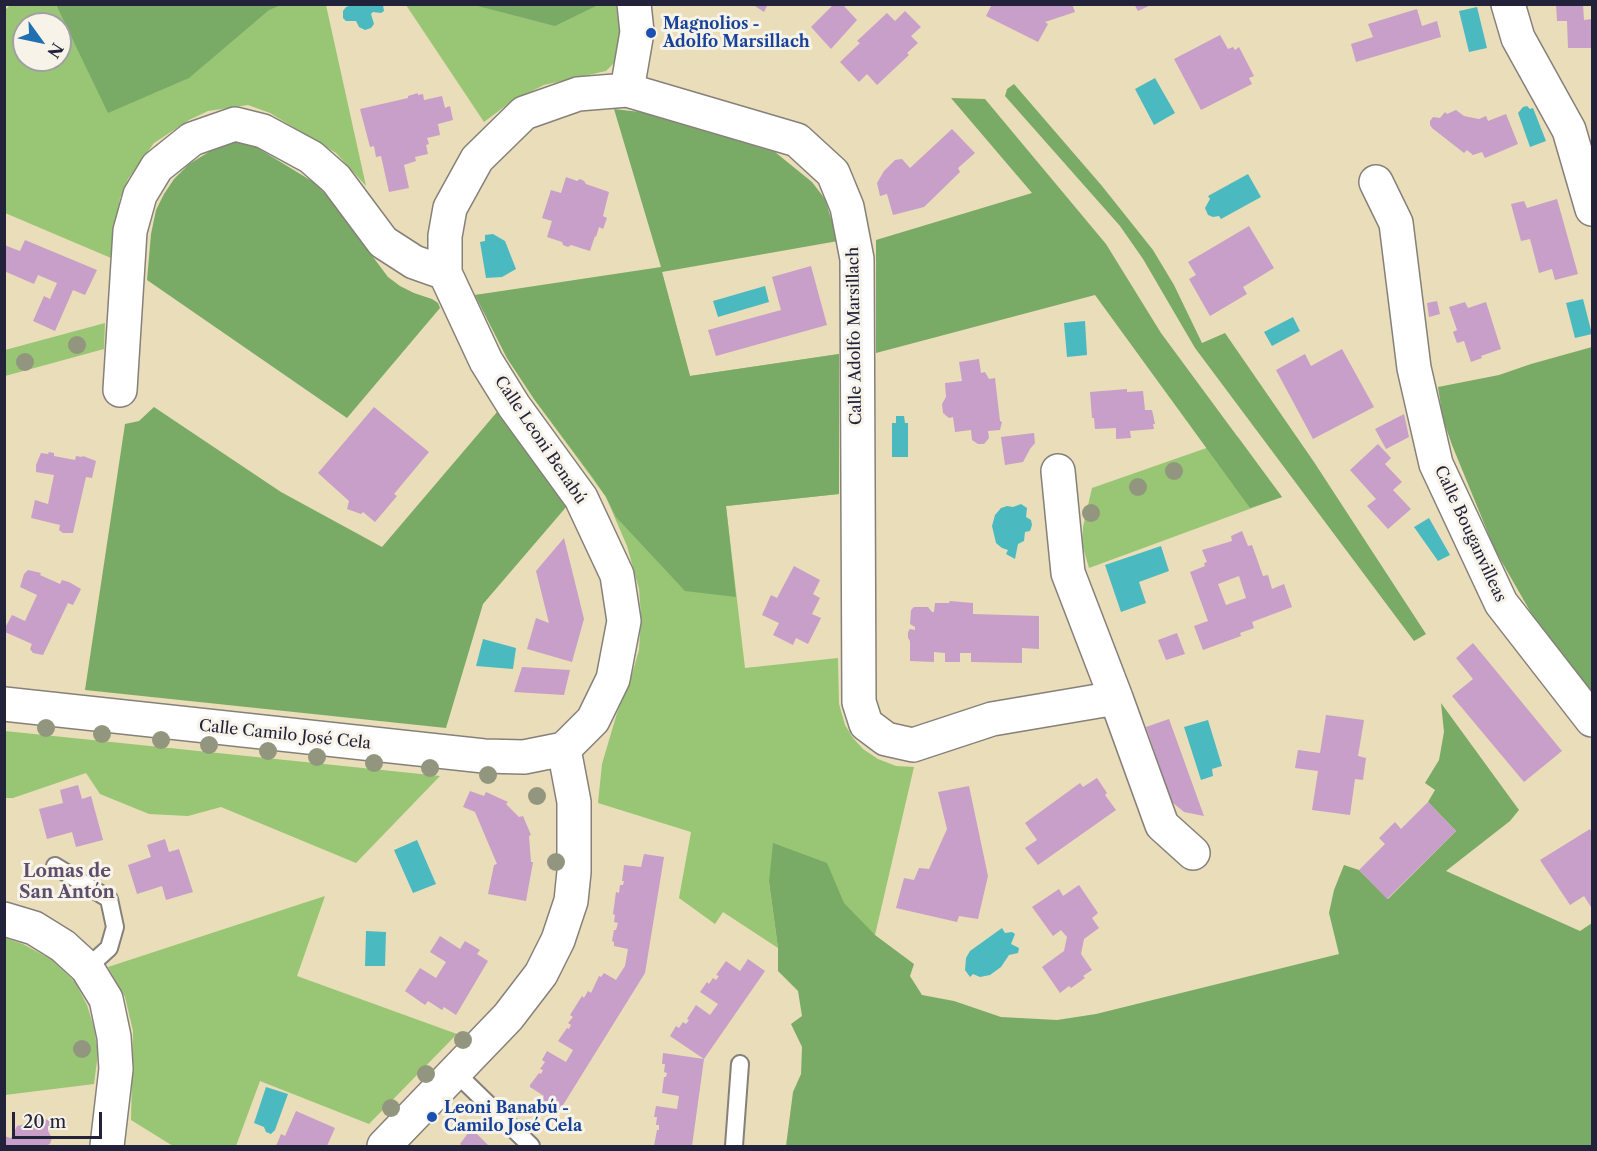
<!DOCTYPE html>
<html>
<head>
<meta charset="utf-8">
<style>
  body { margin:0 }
  #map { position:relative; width:1597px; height:1151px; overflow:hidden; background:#eaddb9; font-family:"Libre Caslon Text",serif }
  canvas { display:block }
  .frame { position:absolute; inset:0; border:6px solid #22223b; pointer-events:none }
  .north { position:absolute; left:12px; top:12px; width:60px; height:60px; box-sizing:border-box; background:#f7f3e8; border:2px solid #a29fa3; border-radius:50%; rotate:123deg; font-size:16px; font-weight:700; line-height:24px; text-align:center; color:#22223b }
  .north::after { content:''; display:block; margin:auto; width:21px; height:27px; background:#1f6fb2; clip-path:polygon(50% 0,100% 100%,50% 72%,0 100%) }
  .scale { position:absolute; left:12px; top:1112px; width:90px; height:27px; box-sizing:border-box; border:3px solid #22223b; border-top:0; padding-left:8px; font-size:18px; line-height:21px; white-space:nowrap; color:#22223b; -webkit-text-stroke:4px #f7f3e8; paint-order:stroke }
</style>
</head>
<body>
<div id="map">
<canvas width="1597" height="1151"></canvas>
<div class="frame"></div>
<div class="north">N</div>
<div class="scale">20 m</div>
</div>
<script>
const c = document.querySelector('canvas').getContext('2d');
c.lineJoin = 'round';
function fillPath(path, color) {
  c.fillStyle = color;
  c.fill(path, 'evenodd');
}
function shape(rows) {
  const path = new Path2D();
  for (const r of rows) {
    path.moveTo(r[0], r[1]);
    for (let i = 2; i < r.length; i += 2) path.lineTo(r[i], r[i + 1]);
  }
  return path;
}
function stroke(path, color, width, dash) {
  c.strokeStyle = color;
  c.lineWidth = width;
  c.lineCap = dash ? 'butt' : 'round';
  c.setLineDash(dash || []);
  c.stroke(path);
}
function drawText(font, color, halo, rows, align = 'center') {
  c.font = font + ' "Libre Caslon Text",serif';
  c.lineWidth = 6;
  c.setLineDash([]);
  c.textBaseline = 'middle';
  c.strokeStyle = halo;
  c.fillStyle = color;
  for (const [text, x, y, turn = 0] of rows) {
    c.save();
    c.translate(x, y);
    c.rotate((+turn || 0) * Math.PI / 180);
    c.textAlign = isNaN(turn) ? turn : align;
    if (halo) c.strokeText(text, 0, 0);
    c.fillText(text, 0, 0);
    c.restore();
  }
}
fillPath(shape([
  [10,5,56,5,74,42,110,5,326,5,366,186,336,153,270,113,248,105,208,111,189,120,154,143,128,179,120,198,111,258,5,213,4,11],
  [24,24,60,24,60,60,24,60],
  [406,5,616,5,620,34,617,60,606,71,544,85,512,101,484,122],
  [662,272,690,376,839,354,839,494,726,506,745,668,838,658,839,704,845,725,853,738,863,749,878,759,896,766,914,767,875,935,769,882,778,948,723,912,715,924,679,898,691,832,598,803,602,764,617,713,630,681,639,650,641,615,639,589,627,546,606,497,534,399,507,358,475,295],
  [105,323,104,349,5,376,5,350],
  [1238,437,1282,497,1089,568,1082,544,1083,527,1092,488],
  [5,731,440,776,356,863,221,807,188,816,149,814,100,794,86,773,13,798,5,798],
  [325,896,297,976,457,1034,369,1124,260,1081,236,1146,173,1146,131,1120,133,1031,125,997,108,967],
  [5,938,23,944,52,960,75,982,87,1005,94,1028,98,1053,94,1084,5,1095]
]), '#98c674');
fillPath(shape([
  [56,5,281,5,269,10,189,78,108,113],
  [474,5,598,5,555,26],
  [1014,84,1102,186,1153,250,1174,285,1202,343,1225,333,1314,462,1426,634,1414,641,1195,348,1143,259,1120,226,1005,96,1007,89],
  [951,98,985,99,1106,244,1161,333,1282,497,1250,508,1095,295,876,353,876,240,1032,193],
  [614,109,640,112,775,152,812,182,825,199,838,241,662,272,690,376,839,354,839,494,726,506,736,597,685,591,616,517,606,497,591,475,534,399,507,358,475,295,661,267],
  [236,142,245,143,256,147,315,183,328,197,388,277,400,286,414,293,432,299,438,303,440,308,347,418,147,280,151,234,156,210,164,194,174,179,189,164,217,147],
  [1592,347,1592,700,1546,639,1495,550,1452,445,1443,419,1438,387,1499,375,1531,364],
  [154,407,281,492,382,547,497,412,567,506,483,604,446,728,85,690,125,424,139,421],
  [1441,703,1519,810,1510,821,1446,871,1580,931,1592,923,1592,1146,786,1146,793,1092,801,1074,802,1047,791,1024,802,1016,798,991,778,971,778,948,769,882,773,843,827,863,844,903,875,935,914,964,910,976,922,995,954,1001,1001,1017,1057,1020,1096,1014,1339,954,1329,913,1334,890,1344,865,1359,870,1388,899,1456,831,1428,802,1435,790,1425,783,1439,760,1444,732]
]), '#7aab66');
fillPath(shape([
  [355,4,383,5,384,11,381,13,373,12,371,14,374,24,371,28,365,30,359,27,356,21,346,21,343,18,343,11,346,7],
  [1477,7,1487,48,1469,52,1459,11],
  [1155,78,1175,113,1154,125,1135,89],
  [1527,106,1530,109,1533,108,1546,141,1530,147,1518,113,1523,107],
  [1248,174,1261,197,1221,219,1219,216,1213,217,1208,215,1205,208,1210,199,1208,196],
  [493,234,505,241,516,269,502,277,486,278,480,242,485,241,485,235],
  [765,286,769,302,718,317,713,301],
  [1583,299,1592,334,1575,338,1566,303],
  [1293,317,1300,331,1272,346,1264,332],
  [1085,321,1087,355,1067,357,1064,323],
  [896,416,904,416,905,423,908,423,908,457,892,457,892,423,896,423],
  [1021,504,1027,508,1026,517,1031,520,1032,525,1030,531,1025,532,1024,541,1018,544,1015,559,1006,554,1008,550,1002,548,996,543,992,526,995,515,1001,508,1007,506,1013,507],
  [1429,518,1450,555,1438,561,1414,527],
  [1161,546,1169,571,1139,582,1146,603,1121,612,1105,565],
  [483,639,516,648,513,669,476,666],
  [1208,720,1222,766,1212,769,1213,776,1201,780,1184,727],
  [417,840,436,884,413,893,394,850],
  [1002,928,1005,933,1012,932,1015,934,1011,944,1019,948,1018,953,1009,955,1001,967,990,975,980,977,973,974,970,977,965,970,966,958,970,951],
  [366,931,386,932,385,966,365,966],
  [266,1087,288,1094,275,1130,271,1134,266,1132,264,1127,254,1123]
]), '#4bbac0');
fillPath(shape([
  [752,4,768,4,764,12],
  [834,4,842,4,857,20,831,49,811,27],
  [992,4,1072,4,1075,12,1045,22,1048,24,1038,42,986,16],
  [1134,4,1153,4,1138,11],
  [1556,4,1583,4,1584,20,1592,19,1592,48,1568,48,1567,21,1557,21],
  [1417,9,1422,26,1437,21,1441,37,1356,62,1351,44,1373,37,1368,24],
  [905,11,921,27,911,36,918,43,907,53,909,55,877,85,867,74,859,82,840,62,860,43,857,41,887,13,895,21],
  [1220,35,1228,49,1233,47,1235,50,1239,47,1254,76,1249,78,1252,84,1201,110,1174,59],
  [418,93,418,95,423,94,424,100,442,96,445,108,450,106,453,120,438,124,440,135,427,138,429,144,426,145,428,154,415,157,416,161,404,165,409,188,389,192,381,156,376,157,374,146,370,147,360,109,408,98,408,96],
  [1456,110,1464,116,1479,119,1486,116,1488,121,1506,114,1518,144,1485,158,1482,152,1473,155,1467,150,1464,153,1432,128,1430,125,1430,121,1433,117,1440,118,1445,112,1447,114],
  [952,129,975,153,958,168,960,172,924,207,893,215,887,194,880,196,877,183,884,171,895,160,902,159,910,168],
  [566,177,577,181,580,179,584,181,586,184,609,192,603,216,607,218,603,229,599,227,596,237,595,236,590,251,571,245,568,247,563,245,562,242,547,237,552,221,542,218,551,190,561,193],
  [1557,199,1578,274,1555,280,1552,269,1539,273,1530,239,1521,241,1511,204,1524,201,1527,208],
  [1249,226,1274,268,1243,287,1247,294,1210,316,1189,279,1196,275,1188,262],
  [25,240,97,270,85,295,73,290,55,331,33,321,44,296,50,299,57,283,38,275,34,284,4,271,4,245,20,251],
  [811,266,827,325,716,356,708,330,781,310,772,277],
  [1437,301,1440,314,1429,317,1427,303],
  [1465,302,1468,308,1486,302,1501,349,1481,356,1482,358,1471,362,1464,341,1457,343,1453,332,1457,330,1449,307],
  [1342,349,1374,407,1313,439,1276,370,1305,354,1311,366],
  [979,359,981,373,985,372,989,379,995,378,1000,421,1002,422,1000,430,988,431,989,438,984,444,978,444,972,440,971,430,955,432,953,417,949,418,943,413,942,404,946,397,945,383,962,381,959,362],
  [1127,389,1127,392,1143,391,1145,410,1152,410,1155,424,1153,424,1154,429,1130,431,1131,438,1116,439,1116,428,1095,429,1094,418,1092,418,1090,392],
  [374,407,429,452,394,494,397,496,375,522,363,512,361,514,347,509,349,501,318,473],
  [1404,414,1409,437,1386,449,1375,429],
  [1034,433,1035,443,1030,449,1023,462,1005,465,1001,437],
  [1378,444,1391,458,1385,464,1402,482,1393,490,1411,509,1388,529,1367,506,1376,499,1350,470],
  [49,452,54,453,54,456,75,460,76,456,82,457,83,456,96,461,92,478,86,477,73,533,63,533,59,530,60,525,31,518,35,500,48,504,54,475,36,472,36,465,41,453,48,454],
  [1242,531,1248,546,1252,545,1263,576,1268,575,1272,589,1284,584,1292,607,1252,622,1254,628,1240,633,1241,636,1203,650,1194,626,1208,621,1190,572,1205,566,1204,563,1207,562,1202,550,1232,541,1231,536],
  [1239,576,1246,598,1226,605,1218,584],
  [564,538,584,619,572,662,527,649,536,618,549,623,536,571],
  [794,566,820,580,813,594,820,598,812,614,821,618,808,644,796,638,793,645,773,635,779,623,762,615,771,595,777,598],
  [28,570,41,573,40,575,60,584,62,580,69,582,81,589,73,605,68,603,43,655,33,653,30,649,32,644,5,632,6,626,12,615,25,621,37,595,20,587,24,574],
  [950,601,973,603,973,614,1039,616,1039,649,1022,648,1022,663,971,662,971,653,960,653,960,662,945,662,945,653,934,652,934,662,910,661,910,641,908,638,908,632,910,629,915,630,915,627,910,624,911,610,914,607,928,607,932,612,934,612,935,603,949,603],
  [1177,633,1185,654,1166,660,1158,640],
  [1473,643,1562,751,1524,782,1452,696,1473,679,1456,658],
  [522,667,570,670,564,695,514,692],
  [1326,715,1364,720,1358,756,1366,758,1363,780,1355,779,1350,815,1312,810,1318,771,1295,768,1298,750,1320,753],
  [1169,719,1204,816,1184,812,1172,802,1146,727],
  [1097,778,1107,793,1105,795,1116,810,1038,865,1025,848,1037,840,1025,823,1080,783,1083,787],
  [78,785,82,799,91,796,103,840,76,847,72,832,47,839,39,809,63,803,60,790],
  [969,786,988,876,978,919,959,916,957,922,896,908,904,878,914,880,919,868,929,869,947,829,938,792],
  [470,791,484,796,486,792,508,802,506,804,519,817,523,816,531,835,529,836,531,862,533,862,526,901,488,894,494,865,497,864,475,812,463,807],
  [1428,802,1456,831,1387,899,1359,870,1385,844,1379,838,1395,822,1401,829],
  [1590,829,1592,833,1592,906,1591,907,1584,896,1570,905,1540,860],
  [165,839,169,852,179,849,193,892,166,900,162,886,137,894,128,865,151,857,147,845],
  [644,854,664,857,645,973,555,1118,537,1107,544,1096,530,1087,530,1085,539,1073,541,1074,543,1070,540,1069,545,1062,542,1060,547,1051,566,1062,573,1050,558,1041,567,1028,569,1029,571,1025,568,1023,573,1017,570,1015,582,996,584,998,588,991,591,993,599,976,601,977,604,973,616,980,625,966,628,949,614,946,614,942,612,941,614,930,616,930,618,923,614,922,615,915,613,914,616,892,619,893,620,885,623,885,624,881,622,881,624,865,641,867],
  [1079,885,1098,913,1092,918,1099,928,1084,939,1081,954,1092,970,1083,976,1085,978,1071,988,1069,986,1060,993,1042,967,1064,951,1067,937,1061,930,1053,936,1032,907,1059,889,1063,896],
  [440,936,460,949,465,941,480,950,477,954,488,961,456,1015,444,1007,442,1010,428,1001,425,1005,405,991,420,968,436,978,446,962,430,952],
  [748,959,765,971,704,1059,670,1036,676,1026,679,1028,683,1022,686,1024,689,1020,687,1019,696,1005,710,1015,718,1004,700,992,707,982,709,984,713,978,716,980,719,976,716,975,726,961,740,971],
  [663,1053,704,1059,692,1146,654,1146,657,1130,659,1130,659,1125,656,1125,657,1117,654,1117,656,1106,677,1109,679,1096,662,1093,664,1077,666,1077,667,1073,664,1072,665,1064,662,1064],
  [296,1111,335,1128,327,1146,276,1146,281,1134,285,1136],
  [30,1114,51,1121,48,1131,52,1138,50,1144,45,1146,4,1146,4,1136,11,1138,17,1126,27,1124],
  [471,1129,476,1133,489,1146,463,1146,460,1144]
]), '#c79fc8');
const lane = shape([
  [55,866,109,899,115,927,109,948,87,968],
  [455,1072,531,1146],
  [734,1146,740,1064]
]);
const street = shape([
  [1508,4,1518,38,1569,130,1592,209],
  [627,90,637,32,634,4],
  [1376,182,1396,223,1414,368,1436,464,1501,603,1592,720],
  [445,273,445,236,450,208,477,159,524,113,578,94,627,90,797,140,833,173,847,207,857,259,859,702,866,724,886,739,913,745,992,719,1116,698,1162,825,1193,853],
  [120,390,130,231,140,195,157,167,192,139,235,124,263,131,311,157,336,179,383,242,414,262,445,273,486,361,514,406,581,498,617,575,624,621,613,679,593,720,564,749,574,802,574,872,571,901,558,940,541,974,508,1017,384,1146],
  [1058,471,1068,573,1116,698],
  [4,704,484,756,524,757,564,749],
  [4,919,34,928,63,946,87,968,106,999,114,1037,116,1069,107,1146]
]);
stroke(lane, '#86807a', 20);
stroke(street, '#86807a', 36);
stroke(lane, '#fff', 16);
stroke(street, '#fff', 33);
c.fillStyle = '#93967f';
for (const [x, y] of [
  [77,345],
  [25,362],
  [1174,471],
  [1138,487],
  [1091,513],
  [46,728],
  [102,734],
  [161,740],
  [209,745],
  [268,751],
  [317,757],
  [374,763],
  [430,768],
  [488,775],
  [537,796],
  [556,862],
  [463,1040],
  [82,1049],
  [426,1074],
  [391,1108]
]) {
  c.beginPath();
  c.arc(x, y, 9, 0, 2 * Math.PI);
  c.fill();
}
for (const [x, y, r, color] of [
  [651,33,6,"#1a4fb4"],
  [432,1117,6,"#1a4fb4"]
]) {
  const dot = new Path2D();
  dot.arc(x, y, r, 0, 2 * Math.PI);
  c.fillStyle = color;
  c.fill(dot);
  stroke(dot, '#f7f3e8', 2);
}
drawText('bold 16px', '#164399', '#f7f3e8', [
  ["Magnolios -",663,24],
  ["Adolfo Marsillach",663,42],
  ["Leoni Banabú -",444,1108],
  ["Camilo José Cela",444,1126]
], 'left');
drawText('16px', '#22223b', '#f7f3e8', [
  ["Calle Adolfo Marsillach",855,336,-91],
  ["Calle Leoni Benabú",540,440,56],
  ["Calle Bouganvilleas",1470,534,65],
  ["Calle Camilo José Cela",285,735,6]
]);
drawText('bold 18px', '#5c4e6c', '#f7f3e8', [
  ["Lomas de",67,872],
  ["San Antón",67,893]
]);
</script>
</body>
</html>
